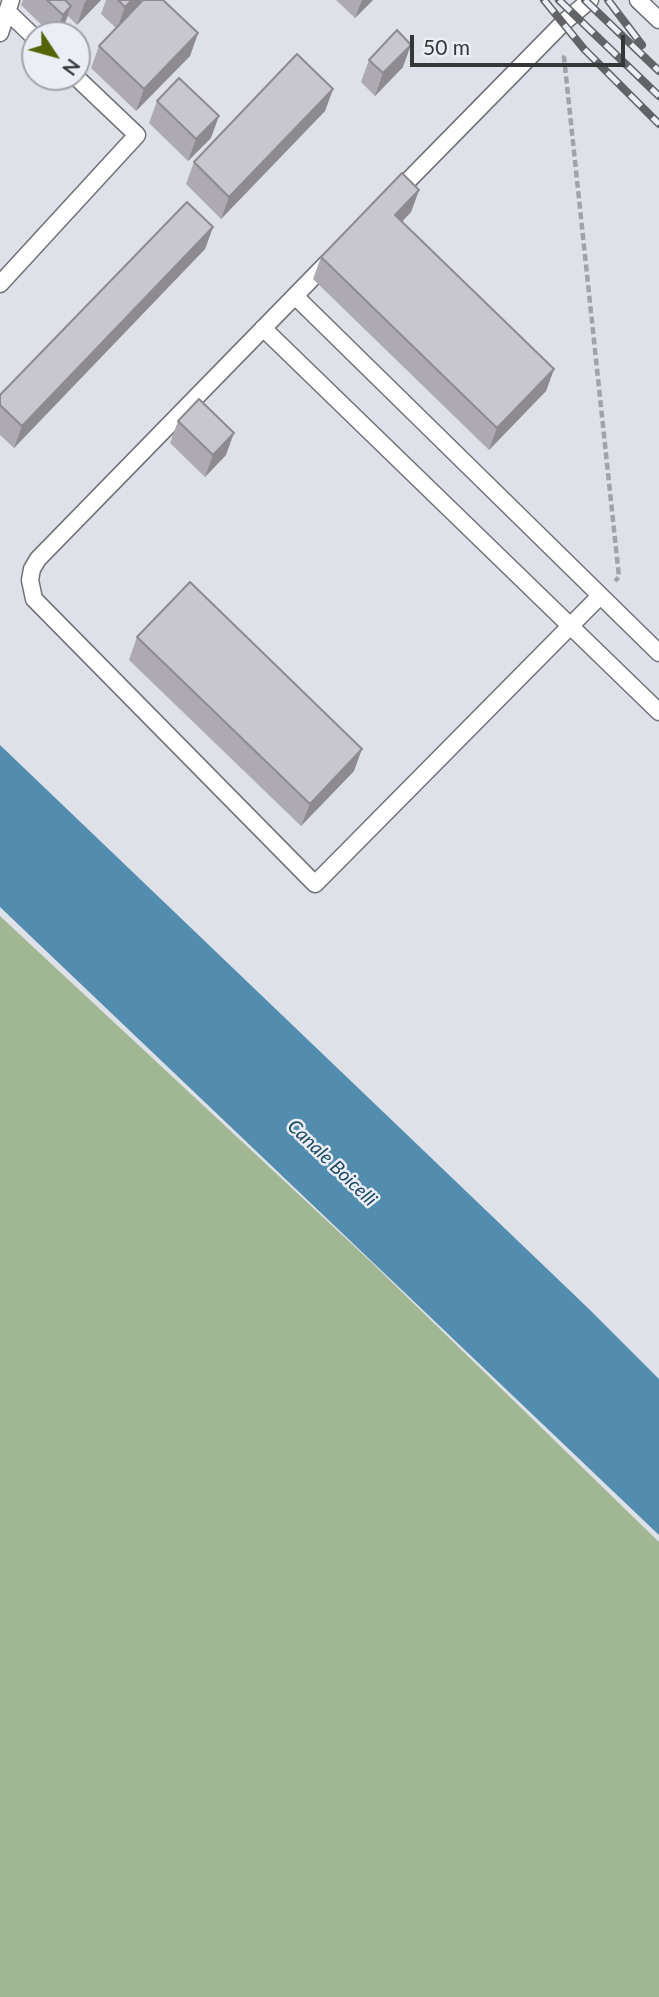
<!DOCTYPE html>
<html>
<head>
<meta charset="utf-8">
<style>
  body { margin:0 }
  #map { position:relative; width:659px; height:1997px; overflow:hidden; background:#dfe1e8; font-family:Lato,sans-serif }
  canvas { display:block }
  .north { position:absolute; left:21px; top:21px; width:70px; height:70px; box-sizing:border-box; background:#eceef5; border:2px solid #a3a4a9; border-radius:50%; rotate:126deg; font-size:19px; font-weight:700; line-height:28px; text-align:center; color:#353638 }
  .north::after { content:''; display:block; margin:auto; width:24px; height:32px; background:#556409; clip-path:polygon(50% 0,100% 100%,50% 72%,0 100%) }
  .scale { position:absolute; left:410px; top:35px; width:215px; height:32px; box-sizing:border-box; border:4px solid #353638; border-top:0; padding-left:9px; font-size:21px; line-height:24px; white-space:nowrap; color:#353638; -webkit-text-stroke:5px #eceef5; paint-order:stroke }
</style>
</head>
<body>
<div id="map">
<canvas width="659" height="1997"></canvas>
<div class="north">N</div>
<div class="scale">50 m</div>
</div>
<script>
const c = document.querySelector('canvas').getContext('2d');
c.lineJoin = 'round';
function fillPath(path, color) {
  c.fillStyle = color;
  c.fill(path, 'evenodd');
}
function shape(rows) {
  const path = new Path2D();
  for (const r of rows) {
    path.moveTo(r[0], r[1]);
    for (let i = 2; i < r.length; i += 2) path.lineTo(r[i], r[i + 1]);
  }
  return path;
}
function stroke(path, color, width, dash) {
  c.strokeStyle = color;
  c.lineWidth = width;
  c.lineCap = dash ? 'butt' : 'round';
  c.setLineDash(dash || []);
  c.stroke(path);
}
function drawText(font, color, halo, rows, align = 'center') {
  c.font = font + ' Lato,sans-serif';
  c.lineWidth = 5;
  c.setLineDash([]);
  c.textBaseline = 'middle';
  c.strokeStyle = halo;
  c.fillStyle = color;
  for (const [text, x, y, turn = 0] of rows) {
    c.save();
    c.translate(x, y);
    c.rotate((+turn || 0) * Math.PI / 180);
    c.textAlign = isNaN(turn) ? turn : align;
    if (halo) c.strokeText(text, 0, 0);
    c.fillText(text, 0, 0);
    c.restore();
  }
}
fillPath(shape([
  [0,916,368,1259,659,1542,659,1997,0,1997]
]), '#a1b794');
fillPath(shape([
  [0,745,589,1309,659,1379,659,1535,0,907]
]), '#528cae');
const service = shape([
  [638,0,659,20],
  [7,11,35,38],
  [0,33,11,0],
  [394,195,563,23,590,0],
  [329,261,38,559,32,569,30,580,34,599,315,884,600,596],
  [0,284,137,135,76,77],
  [295,296,659,653],
  [263,328,659,712]
]);
stroke(service, '#707277', 19);
stroke(shape([
  [565,56,564,57,619,577,615,581]
]), '#a1a3a8', 4.5, [7, 3.5]);
stroke(service, '#fff', 16);
const rail = shape([
  [544,0,584,49,659,124],
  [559,0,659,96],
  [585,0,659,71],
  [608,0,642,45]
]);
stroke(rail, '#616366', 8);
stroke(rail, '#eceef5', 5, [16]);
fillPath(shape([
  [23,0,101,0,77,25,68,16,63,28,57,35,52,35,21,5],
  [106,0,141,0,140,4,198,33,190,56,136,111,91,68,99,46,116,28,101,14],
  [336,0,373,0,355,18],
  [369,60,403,67,375,96,361,82],
  [333,89,325,111,221,219,186,184,194,162],
  [157,101,211,138,188,161,149,123],
  [419,190,411,212,402,222,554,369,546,391,489,450,313,279,321,257],
  [213,227,205,249,14,448,0,435,0,395],
  [178,421,226,455,205,477,170,443],
  [137,637,354,771,301,826,129,660]
]), '#adabb1');
fillPath(shape([
  [87,0,101,0,77,25,85,2],
  [132,0,141,0,138,7,117,29,125,7],
  [362,0,373,0,355,18],
  [71,6,63,28,57,35,55,35,63,15],
  [198,33,190,56,136,111,144,89],
  [411,45,403,67,375,96,383,73],
  [333,89,325,111,221,219,229,197],
  [219,116,211,138,188,161,196,139],
  [419,190,411,212,387,237,395,215],
  [213,227,205,249,14,448,22,426],
  [554,369,546,391,489,450,497,428],
  [234,433,226,455,205,477,213,455],
  [362,749,354,771,301,826,310,804]
]), '#8d8b90');
const building = shape([
  [47,0,65,0,71,6,63,15,47,0],
  [118,0,132,0,125,7,118,0],
  [143,0,163,0,198,33,144,89,99,46,143,0],
  [397,30,411,45,383,73,369,60,397,30],
  [297,54,333,89,229,197,194,162,297,54],
  [179,78,219,116,196,139,157,101,179,78],
  [402,173,419,190,395,215,554,369,497,428,321,257,402,173],
  [187,202,213,227,22,426,0,405,0,395,187,202],
  [199,399,234,433,213,455,178,421,199,399],
  [190,582,362,749,310,804,137,637,190,582]
]);
fillPath(building, '#c9c7ce');
stroke(building, '#8d8b90', 2);
drawText('italic 19px', '#194861', '#eceef5', [
  ["Canale Boicelli",332,1163,44]
]);
</script>
</body>
</html>
